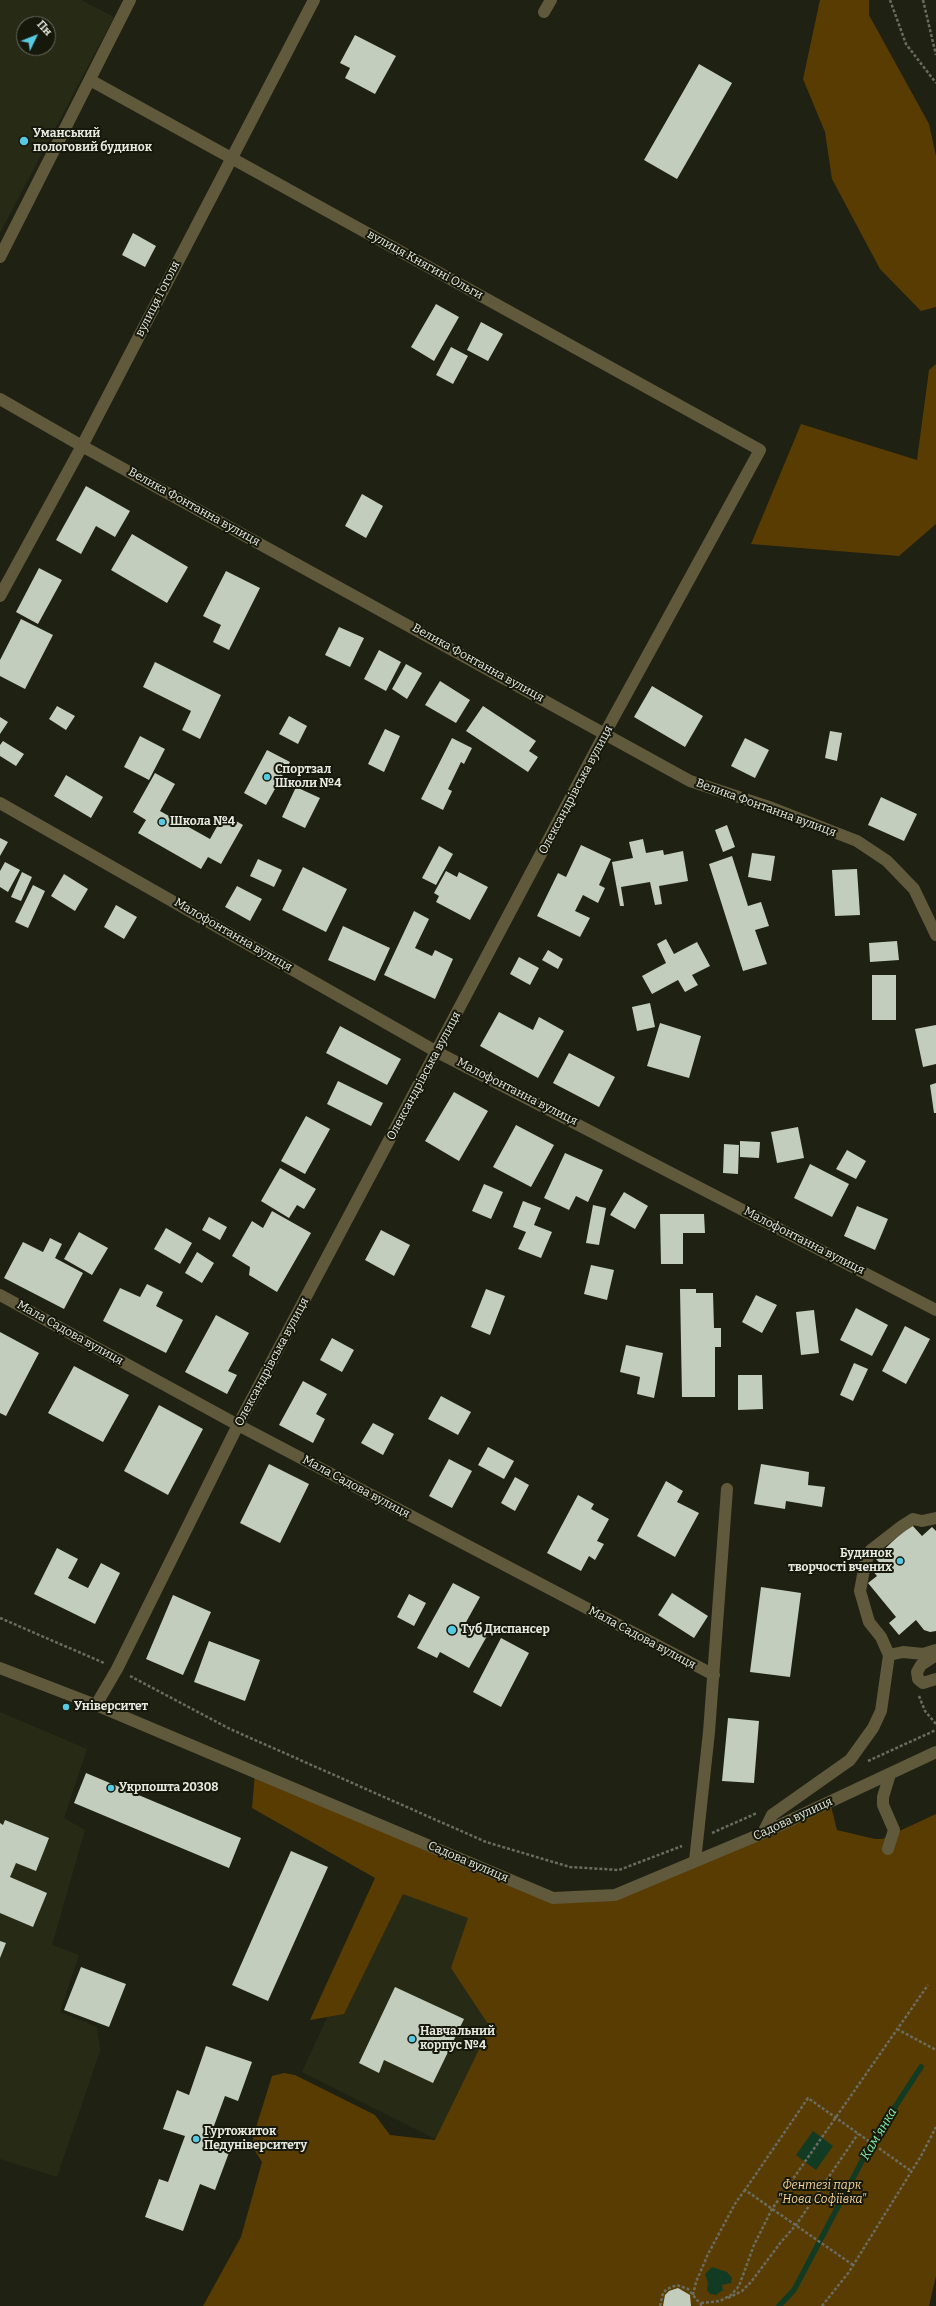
<!DOCTYPE html>
<html>
<head>
<meta charset="utf-8">
<style>
  body { margin:0 }
  #map { position:relative; width:936px; height:2306px; overflow:hidden; background:#1f2113; font-family:Bitter,serif }
  canvas { display:block }
  .north { position:absolute; left:16px; top:16px; width:40px; height:40px; box-sizing:border-box; background:#15180a; border:1px solid #696c60; border-radius:50%; rotate:47deg; font-size:11px; font-weight:700; line-height:16px; text-align:center; color:#e7e9e0 }
  .north::after { content:''; display:block; margin:auto; width:14px; height:18px; background:#58c9e3; clip-path:polygon(50% 0,100% 100%,50% 72%,0 100%) }
</style>
</head>
<body>
<div id="map">
<canvas width="936" height="2306"></canvas>
<div class="north">Пн</div>
</div>
<script>
const c = document.querySelector('canvas').getContext('2d');
c.lineJoin = 'round';
function fillPath(path, color) {
  c.fillStyle = color;
  c.fill(path, 'evenodd');
}
function shape(rows) {
  const path = new Path2D();
  for (const r of rows) {
    path.moveTo(r[0], r[1]);
    for (let i = 2; i < r.length; i += 2) path.lineTo(r[i], r[i + 1]);
  }
  return path;
}
function stroke(path, color, width, dash) {
  c.strokeStyle = color;
  c.lineWidth = width;
  c.lineCap = dash ? 'butt' : 'round';
  c.setLineDash(dash || []);
  c.stroke(path);
}
function drawText(font, color, halo, rows, align = 'center') {
  c.font = font + ' Bitter,serif';
  c.lineWidth = 4;
  c.setLineDash([]);
  c.textBaseline = 'middle';
  c.strokeStyle = halo;
  c.fillStyle = color;
  for (const [text, x, y, turn = 0] of rows) {
    c.save();
    c.translate(x, y);
    c.rotate((+turn || 0) * Math.PI / 180);
    c.textAlign = isNaN(turn) ? turn : align;
    if (halo) c.strokeText(text, 0, 0);
    c.fillText(text, 0, 0);
    c.restore();
  }
}
fillPath(shape([
  [0,0,81,0,114,17,0,233],
  [24,24,48,24,48,48,24,48],
  [0,1712,87,1749,64,1818,85,1830,52,1945,79,1955,60,2012,97,2027,100,2051,57,2177,0,2159],
  [396,1867,551,1950,445,2144,302,2072]
]), '#272b16');
fillPath(shape([
  [820,0,869,0,869,15,929,124,936,156,936,307,921,311,880,269,832,179,825,132,803,79],
  [936,364,936,524,899,556,751,544,801,424,917,460,929,370],
  [255,1772,553,1898,615,1895,830,1802,837,1830,875,1839,882,1839,936,1814,936,2276,929,2306,203,2306,241,2237,262,2162,252,2146,254,2134,272,2076,284,2073,295,2075,375,2115,390,2135,435,2140,490,2027,451,1968,468,1918,403,1894,344,2014,310,2020,375,1878,252,1808]
]), '#593c02');
fillPath(shape([
  [813,2131,833,2146,816,2170,796,2155],
  [712,2267,727,2272,732,2278,731,2283,722,2285,723,2290,716,2295,710,2294,707,2290,708,2283,705,2274]
]), '#123b24');
stroke(shape([
  [779,2306,794,2290,871,2144,921,2067]
]), '#123b24', 5.5);
fillPath(shape([
  [355,35,396,56,375,94,345,78,350,68,340,63],
  [699,64,732,83,677,179,644,160],
  [133,233,156,246,145,267,122,255],
  [436,304,459,317,434,361,411,347],
  [481,322,503,334,488,361,467,350],
  [451,347,468,356,453,384,436,375],
  [86,486,130,511,115,537,96,526,81,554,56,540],
  [362,494,383,506,366,538,345,526],
  [132,534,188,567,167,603,111,570],
  [39,568,62,580,38,624,16,612],
  [226,571,260,588,229,650,213,642,221,625,203,616],
  [21,619,53,635,25,689,0,676,0,660],
  [339,627,364,638,350,667,325,655],
  [379,650,401,662,386,691,364,679],
  [155,662,221,695,200,739,182,730,191,711,143,687],
  [406,664,422,673,407,699,392,689],
  [440,681,470,700,456,723,425,705],
  [652,686,703,716,685,747,634,717],
  [57,706,75,716,66,730,49,719],
  [483,706,536,741,529,751,538,757,528,772,466,731],
  [289,716,307,726,298,744,279,734],
  [0,717,8,722,0,734],
  [385,729,400,736,384,772,368,764],
  [830,731,842,733,837,761,825,758],
  [140,736,165,749,149,780,124,767],
  [452,738,472,748,464,764,461,762,448,789,452,791,443,810,421,799],
  [745,738,769,750,755,778,731,766],
  [3,741,24,754,16,766,0,756,0,745],
  [267,750,290,762,266,805,244,793],
  [155,773,175,784,160,811,210,839,224,814,243,825,221,864,208,857,201,869,138,833,146,820,133,812],
  [66,775,103,797,91,818,54,796],
  [296,787,320,798,305,828,282,817],
  [881,797,917,814,904,841,868,825],
  [727,825,735,847,723,852,715,830],
  [0,838,8,842,0,856],
  [643,839,646,853,663,850,664,855,683,851,688,881,659,886,662,904,655,905,650,882,621,887,624,906,620,906,612,862,633,858,629,842],
  [581,845,611,859,599,885,605,888,598,903,583,895,575,911,590,918,580,937,537,916,558,873,566,877],
  [439,846,453,854,436,885,422,878],
  [752,853,775,856,771,881,748,877],
  [732,856,748,906,761,902,769,926,755,930,767,964,743,971,709,864],
  [258,859,282,870,274,887,250,876],
  [5,862,20,870,8,892,0,887,0,871],
  [303,867,347,889,326,932,282,910],
  [857,869,860,915,835,916,832,870],
  [446,871,457,877,459,872,488,887,470,920,436,902,439,896,434,893],
  [22,872,32,877,21,901,11,897],
  [64,874,88,889,75,911,51,896],
  [33,885,45,891,28,928,15,922],
  [237,886,262,899,250,921,225,907],
  [116,905,137,917,124,939,104,927],
  [414,911,429,919,415,948,432,956,435,950,453,959,435,999,384,975],
  [343,926,390,948,375,981,328,960],
  [666,939,674,954,697,942,710,966,692,975,698,985,685,992,678,980,652,994,642,976,666,963,657,944],
  [897,941,899,960,870,962,869,943],
  [548,950,563,959,558,969,542,960],
  [519,957,539,968,530,985,510,974],
  [872,975,896,975,896,1020,872,1020],
  [650,1003,655,1027,637,1031,632,1007],
  [499,1012,533,1030,539,1017,564,1031,538,1078,480,1046],
  [660,1023,701,1036,689,1078,647,1066],
  [936,1025,936,1064,923,1067,915,1029],
  [340,1026,401,1059,387,1085,326,1053],
  [569,1053,615,1077,599,1107,553,1083],
  [338,1081,383,1103,371,1126,327,1104],
  [936,1083,936,1113,934,1113,930,1085],
  [454,1092,488,1111,459,1161,425,1141],
  [306,1116,330,1129,305,1174,281,1161],
  [516,1125,554,1145,531,1187,493,1167],
  [798,1127,804,1158,777,1163,771,1132],
  [740,1141,760,1142,759,1158,740,1157],
  [724,1144,739,1145,738,1174,723,1173],
  [847,1150,866,1161,856,1179,836,1169],
  [565,1153,603,1170,588,1202,576,1196,569,1210,544,1198],
  [810,1164,849,1184,832,1217,794,1198],
  [280,1168,316,1189,304,1209,297,1205,289,1218,261,1201],
  [484,1184,503,1192,491,1219,472,1211],
  [624,1192,648,1206,635,1229,610,1215],
  [523,1201,541,1208,534,1225,552,1232,541,1258,518,1249,526,1232,513,1227],
  [593,1205,606,1208,599,1245,586,1243],
  [857,1206,888,1219,875,1250,844,1236],
  [272,1211,311,1233,277,1292,249,1275,250,1267,232,1256,252,1221,263,1228],
  [660,1214,704,1214,705,1233,683,1233,683,1264,661,1264],
  [209,1217,227,1227,220,1240,202,1230],
  [166,1228,192,1243,180,1264,154,1249],
  [381,1230,410,1245,394,1276,365,1260],
  [79,1232,108,1248,92,1275,64,1259],
  [50,1238,62,1244,55,1258,83,1273,64,1309,4,1278,23,1242,43,1252],
  [197,1252,214,1263,202,1283,185,1273],
  [591,1265,614,1270,607,1300,584,1294],
  [147,1284,163,1292,156,1306,183,1320,166,1353,103,1321,120,1288,140,1297],
  [486,1289,505,1296,490,1335,471,1327],
  [680,1289,696,1289,696,1293,713,1293,714,1328,721,1328,721,1347,715,1347,715,1397,682,1397],
  [756,1295,777,1305,762,1333,742,1322],
  [856,1308,888,1325,872,1356,840,1340],
  [814,1310,819,1353,801,1355,796,1312],
  [216,1315,249,1333,228,1371,237,1375,227,1394,185,1372],
  [905,1326,930,1339,906,1384,882,1371],
  [0,1332,39,1353,6,1416,0,1413],
  [332,1338,354,1350,342,1372,320,1360],
  [626,1345,663,1353,654,1398,637,1394,640,1377,620,1372],
  [854,1363,868,1369,853,1401,840,1395],
  [74,1366,129,1395,103,1442,48,1413],
  [738,1375,762,1375,763,1409,738,1410],
  [303,1381,327,1394,316,1414,325,1419,313,1443,279,1425],
  [441,1396,471,1412,458,1435,428,1419],
  [159,1405,203,1429,168,1495,124,1471],
  [373,1423,394,1434,383,1455,361,1443],
  [488,1447,514,1461,504,1479,478,1465],
  [449,1459,472,1471,452,1508,429,1496],
  [269,1464,309,1484,280,1543,240,1523],
  [761,1464,809,1472,808,1485,825,1487,822,1507,786,1501,785,1509,754,1504],
  [515,1477,529,1485,515,1511,501,1503],
  [666,1481,683,1491,677,1502,699,1513,675,1557,637,1536],
  [578,1495,594,1504,591,1509,609,1519,597,1541,604,1544,595,1560,589,1556,581,1571,547,1553],
  [911,1524,922,1536,932,1527,936,1531,936,1631,930,1632,924,1630,916,1620,899,1635,889,1623,896,1617,868,1583,877,1576,872,1570,880,1563,875,1558],
  [57,1548,78,1559,68,1578,88,1588,101,1563,120,1573,95,1624,34,1594],
  [453,1583,480,1597,465,1624,487,1636,469,1668,440,1652,437,1658,417,1648],
  [761,1587,801,1593,790,1677,750,1672],
  [672,1593,708,1616,694,1638,658,1615],
  [409,1594,426,1603,414,1626,397,1617],
  [173,1595,211,1612,183,1675,146,1659],
  [501,1638,529,1653,501,1707,473,1692],
  [209,1641,260,1660,245,1701,194,1682],
  [728,1718,759,1721,754,1783,722,1781],
  [86,1773,241,1838,229,1868,74,1803],
  [5,1820,49,1838,36,1871,16,1863,10,1877,47,1893,33,1927,0,1913,0,1823,3,1825],
  [291,1851,328,1867,268,2001,232,1985],
  [0,1941,6,1943,0,1958],
  [81,1967,126,1984,109,2027,64,2010],
  [395,1987,464,2019,433,2083,384,2060,379,2073,359,2063],
  [206,2046,252,2062,238,2101,225,2096,208,2142,230,2150,215,2190,200,2184,183,2231,145,2217,159,2179,168,2182,185,2136,163,2129,177,2090,189,2095],
  [678,2288,690,2295,691,2306,663,2306,665,2295,669,2291]
]), '#c2cdbd');
stroke(shape([
  [890,0,906,44,936,83],
  [923,0,936,55],
  [0,1618,104,1663],
  [130,1676,230,1729,486,1842,570,1867,619,1870,682,1846],
  [919,1696,925,1711,936,1724],
  [868,1761,936,1730],
  [712,1833,757,1813],
  [897,2029,936,2050],
  [853,2265,745,2190,808,2098,911,2171],
  [693,2295,696,2282,708,2254,736,2202,745,2190],
  [728,2298,742,2291,751,2282,781,2242,796,2225,858,2134],
  [701,2303,720,2301,731,2295,739,2286,754,2245,772,2209,928,1985],
  [660,2306,663,2293,667,2289,677,2285,688,2289,702,2306],
  [822,2306,849,2272,921,2156,936,2127]
]), '#6a6c60', 2.5, [3, 2]);
stroke(shape([
  [544,12,551,0],
  [90,80,760,450,605,733,238,1425,117,1669,96,1705],
  [0,257,130,0],
  [0,399,82,446,690,781,772,808,857,841,887,861,914,889,936,935],
  [0,596,82,446,314,0],
  [0,803,437,1052,936,1310],
  [0,1295,238,1425,714,1675],
  [889,1655,903,1652,923,1654,936,1650],
  [936,1655,921,1665,917,1672,918,1679,923,1683,936,1679],
  [0,1668,96,1705,553,1898,615,1895,763,1833,936,1752],
  [763,1833,772,1815,850,1760,873,1728,881,1711,889,1655,881,1637,869,1622,860,1591,865,1564,871,1550,902,1526,913,1519,922,1521,936,1518],
  [888,1849,894,1830,883,1805,883,1797,890,1774],
  [695,1861,709,1732,727,1489]
]), '#60593b', 12);
for (const [x, y, r, color] of [
  [24,141,5,"#58c9e3"],
  [267,777,4,"#58c9e3"],
  [162,822,4,"#58c9e3"],
  [900,1561,4,"#58c9e3"],
  [452,1630,5,"#58c9e3"],
  [66,1707,4,"#58c9e3"],
  [111,1788,4,"#58c9e3"],
  [412,2039,4,"#58c9e3"],
  [196,2139,4,"#58c9e3"]
]) {
  const dot = new Path2D();
  dot.arc(x, y, r, 0, 2 * Math.PI);
  c.fillStyle = color;
  c.fill(dot);
  stroke(dot, '#15180a', 1.5);
}
drawText('bold 12px', '#e7e9e0', '#15180a', [
  ["Уманський",33,134],
  ["пологовий будинок",33,148],
  ["Спортзал",275,770],
  ["Школи №4",275,784],
  ["Школа №4",170,822],
  ["Будинок",892,1554,"right"],
  ["творчості вчених",892,1568,"right"],
  ["Туб Диспансер",461,1630],
  ["Університет",74,1707],
  ["Укрпошта 20308",119,1788],
  ["Навчальний",420,2032],
  ["корпус №4",420,2046],
  ["Гуртожиток",204,2132],
  ["Педуніверситету",204,2146]
], 'left');
drawText('12px', '#e7e9e0', '#15180a', [
  ["вулиця Княгині Ольги",425,265,29],
  ["вулиця Гоголя",158,299,-63],
  ["Велика Фонтанна вулиця",194,507,29],
  ["Велика Фонтанна вулиця",478,663,29],
  ["Олександрівська вулиця",576,790,-62],
  ["Велика Фонтанна вулиця",766,808,20],
  ["Малофонтанна вулиця",233,935,30],
  ["Олександрівська вулиця",424,1076,-62],
  ["Малофонтанна вулиця",517,1092,27],
  ["Малофонтанна вулиця",804,1241,27],
  ["Мала Садова вулиця",70,1333,29],
  ["Олександрівська вулиця",272,1362,-62],
  ["Мала Садова вулиця",356,1487,28],
  ["Мала Садова вулиця",642,1638,28],
  ["Садова вулиця",793,1819,-25],
  ["Садова вулиця",468,1862,23]
]);
drawText('italic 12px', '#f7d39e', '#15180a', [
  ["Фентезі парк",822,2186],
  ["\"Нова Софіївка\"",822,2200]
]);
drawText('italic 13px', '#84edae', '#15180a', [
  ["Кам'янка",879,2134,-59]
]);
</script>
</body>
</html>
